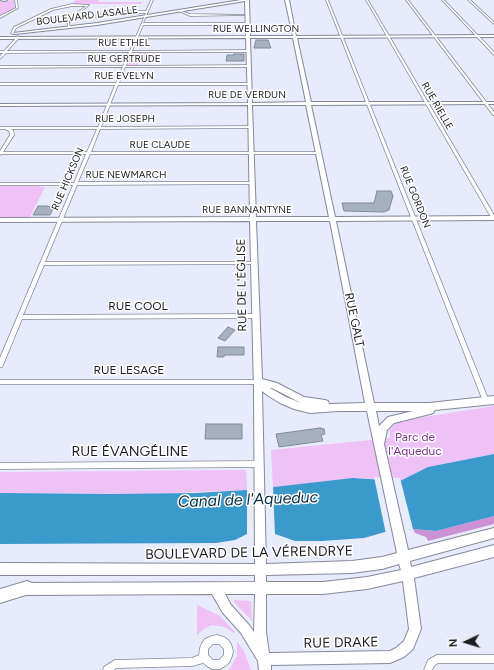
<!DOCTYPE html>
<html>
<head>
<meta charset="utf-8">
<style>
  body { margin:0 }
  #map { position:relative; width:494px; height:670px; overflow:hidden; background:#e8ebfb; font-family:Figtree,sans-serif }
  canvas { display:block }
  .north { position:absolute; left:446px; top:622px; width:40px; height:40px; -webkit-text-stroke:3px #fff; paint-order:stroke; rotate:266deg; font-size:11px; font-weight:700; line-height:16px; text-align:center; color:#1c1c22 }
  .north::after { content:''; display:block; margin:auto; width:14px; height:18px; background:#1c1c22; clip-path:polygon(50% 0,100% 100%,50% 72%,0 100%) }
</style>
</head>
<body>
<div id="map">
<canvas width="494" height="670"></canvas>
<div class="north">N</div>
</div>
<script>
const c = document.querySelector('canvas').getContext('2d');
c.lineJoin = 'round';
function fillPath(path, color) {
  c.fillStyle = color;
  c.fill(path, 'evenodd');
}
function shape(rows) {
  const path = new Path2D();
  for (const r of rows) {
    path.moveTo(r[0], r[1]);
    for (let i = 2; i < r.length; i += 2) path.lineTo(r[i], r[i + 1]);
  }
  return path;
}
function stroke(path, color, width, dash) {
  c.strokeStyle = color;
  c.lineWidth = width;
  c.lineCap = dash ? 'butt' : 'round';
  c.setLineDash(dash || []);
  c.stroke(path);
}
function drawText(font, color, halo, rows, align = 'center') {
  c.font = font + ' Figtree,sans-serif';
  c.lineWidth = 3;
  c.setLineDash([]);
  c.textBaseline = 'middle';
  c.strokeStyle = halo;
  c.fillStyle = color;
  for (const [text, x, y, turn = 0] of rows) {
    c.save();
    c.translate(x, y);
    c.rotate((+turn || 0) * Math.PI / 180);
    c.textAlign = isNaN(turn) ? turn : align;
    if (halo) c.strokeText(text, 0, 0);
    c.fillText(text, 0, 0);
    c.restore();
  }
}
fillPath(shape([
  [14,0,15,8,0,16,0,1],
  [76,0,99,0,98,2,142,2,141,4,72,4],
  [148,52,145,60,139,60,138,65,128,65,133,53],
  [0,186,31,186,45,187,30,217,0,217],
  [494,406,494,454,428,467,400,481,360,478,273,487,271,450,390,438,390,429,399,421],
  [246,470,247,490,146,494,0,493,0,472],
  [234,600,251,601,252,621,234,602],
  [197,605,220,616,235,632,234,633,224,627,212,625,204,629,197,635],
  [237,641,244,651,251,670,229,670,237,656]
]), '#eec1f7');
fillPath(shape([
  [494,516,494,524,428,541,426,537,415,533,413,529,436,531]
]), '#ca91d5');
fillPath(shape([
  [494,454,494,516,436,531,413,529,385,532,364,538,322,541,295,541,275,534,247,534,235,540,216,543,0,544,0,493,112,494,196,493,247,490,353,478,400,481,428,467]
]), '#3b9acc');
fillPath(shape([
  [374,477,400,478,413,529,386,534],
  [273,485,275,536,247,537,247,488]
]), '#e8ebfb');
const building = shape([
  [256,40,268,40,271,48,254,48,256,40],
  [234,54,244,54,244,61,226,61,227,55,234,55,234,54],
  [377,191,391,191,393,196,389,210,384,212,344,211,342,203,374,203,377,191],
  [38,206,46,206,54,207,50,215,33,215,38,206],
  [228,327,235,330,225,341,218,338,228,327],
  [218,347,244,347,244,355,224,355,224,357,217,357,218,347],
  [206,424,242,424,242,439,205,439,206,424],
  [320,428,324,429,325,434,321,435,323,441,279,447,276,434,320,428]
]);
fillPath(building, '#a6b0be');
stroke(building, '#828b98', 1);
const street = shape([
  [15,0,17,0,18,8,0,18,0,16,16,8,15,0],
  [151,0,153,0,143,23,248,23,249,24,248,25,143,25,132,51,248,50,249,51,248,52,132,52,126,66,249,65,250,66,249,67,125,67,119,83,249,83,250,84,249,85,118,85,101,127,250,126,252,127,250,128,100,129,91,152,319,152,321,153,319,154,90,154,78,182,252,182,254,183,252,184,77,185,45,262,254,262,256,263,254,264,44,265,23,315,256,314,259,316,256,318,22,319,3,365,2,367,0,367,0,358,73,185,0,185,0,183,74,183,86,154,2,154,0,155,0,151,10,135,9,131,5,129,0,129,0,127,98,127,115,85,0,85,0,83,116,83,123,67,0,68,0,66,123,66,129,52,6,53,0,59,0,56,3,53,0,53,0,51,4,51,18,36,19,38,7,51,130,51,146,13,120,13,94,17,93,16,120,11,146,11,151,0],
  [11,129,97,129,87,152,3,152,14,135,13,130,11,129],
  [326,0,328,0,489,401,488,403,484,403,483,401,326,0],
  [366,0,368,0,494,215,494,220,492,219,366,0],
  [406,0,408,0,494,112,494,115,493,115,406,0],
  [442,0,444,0,494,52,494,55,442,0],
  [468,0,470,0,494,22,494,24,468,0],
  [72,4,89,5,69,21,70,28,68,27,67,20,86,6,72,6,53,10,16,28,13,34,11,33,14,27,51,9,72,4],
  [179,11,181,11,190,14,248,15,190,16,179,11],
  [0,380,260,380,261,382,260,384,0,384,0,380],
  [260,461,262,462,263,464,262,466,260,467,0,469,0,463,260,461],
  [217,635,224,637,228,640,231,644,233,651,232,656,229,663,225,666,220,669,212,669,207,666,203,663,192,666,116,668,114,670,103,670,104,667,115,660,192,658,199,655,200,648,202,643,205,639,212,636,217,635],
  [213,644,219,644,224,649,224,655,219,660,213,660,208,655,208,649,213,644],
  [437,655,494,655,494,663,438,663,434,666,432,670,424,670,428,660,437,655]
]);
const secondary = shape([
  [0,0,7,0,5,1,0,0],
  [241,0,249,0,250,36,293,36,285,0,289,0,296,36,494,35,494,37,297,38,311,102,494,102,494,104,311,105,335,217,494,216,494,220,336,221,374,403,429,403,494,396,494,404,435,410,433,413,430,414,394,423,387,430,384,444,408,550,494,528,494,538,410,561,411,567,494,545,494,557,414,578,421,629,413,649,404,657,390,663,271,665,271,670,259,670,258,661,241,633,223,613,212,594,23,595,19,593,17,589,19,585,23,583,255,582,255,575,0,575,0,563,255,564,254,390,250,221,0,222,0,218,250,217,248,105,0,106,0,104,248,103,246,38,0,39,0,37,246,36,245,1,97,25,15,34,13,33,97,23,241,0],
  [250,38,293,38,306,102,252,103,250,38],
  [252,105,306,105,329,217,256,217,252,105],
  [256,221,330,221,365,403,329,404,328,401,325,400,304,397,277,383,262,379,256,221],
  [270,388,272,388,301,403,286,397,270,388],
  [262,391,267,395,280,403,294,409,310,413,338,411,367,411,397,553,382,557,352,561,266,564,262,391],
  [376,411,413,411,388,417,379,426,376,411],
  [399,564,401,570,367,577,323,582,266,582,266,575,352,573,382,569,399,564],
  [403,581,409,629,404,641,396,648,390,651,269,653,266,632,266,594,323,594,367,589,403,581],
  [225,594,255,594,254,632,249,625,231,605,225,594]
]);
const highway = shape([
  [27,581,32,583,34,588,32,593,0,603,0,589,27,581]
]);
stroke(street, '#858897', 1.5);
stroke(secondary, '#858897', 2);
stroke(highway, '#858897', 2);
fillPath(street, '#fff');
fillPath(secondary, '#fff');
fillPath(highway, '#fff');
drawText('10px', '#1c1c22', '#fff', [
  ["BOULEVARD LASALLE",87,16,-7],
  ["RUE WELLINGTON",256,29],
  ["RUE ETHEL",124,43],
  ["RUE GERTRUDE",124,59],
  ["RUE EVELYN",124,76],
  ["RUE DE VERDUN",247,95],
  ["RUE RIELLE",437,106,60],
  ["RUE JOSEPH",125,119],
  ["RUE CLAUDE",160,145],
  ["RUE NEWMARCH",126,175],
  ["RUE HICKSON",68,179,-67],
  ["RUE GORDON",415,197,68],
  ["RUE BANNANTYNE",247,210]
]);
drawText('12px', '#1c1c22', '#fff', [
  ["RUE DE L'ÉGLISE",242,285,-91],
  ["RUE COOL",138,306],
  ["RUE GALT",354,320,78],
  ["RUE LESAGE",129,370]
]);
drawText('12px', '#7a3587', '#fff', [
  ["Parc de",415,437],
  ["l'Aqueduc",415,451]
]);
drawText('14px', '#1c1c22', '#fff', [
  ["RUE ÉVANGÉLINE",130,452],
  ["BOULEVARD DE LA VÉRENDRYE",249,553,-1],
  ["RUE DRAKE",341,643,-1]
]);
drawText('italic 16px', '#042e43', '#fff', [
  ["Canal de l'Aqueduc",248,500,-2]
]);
</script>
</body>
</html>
